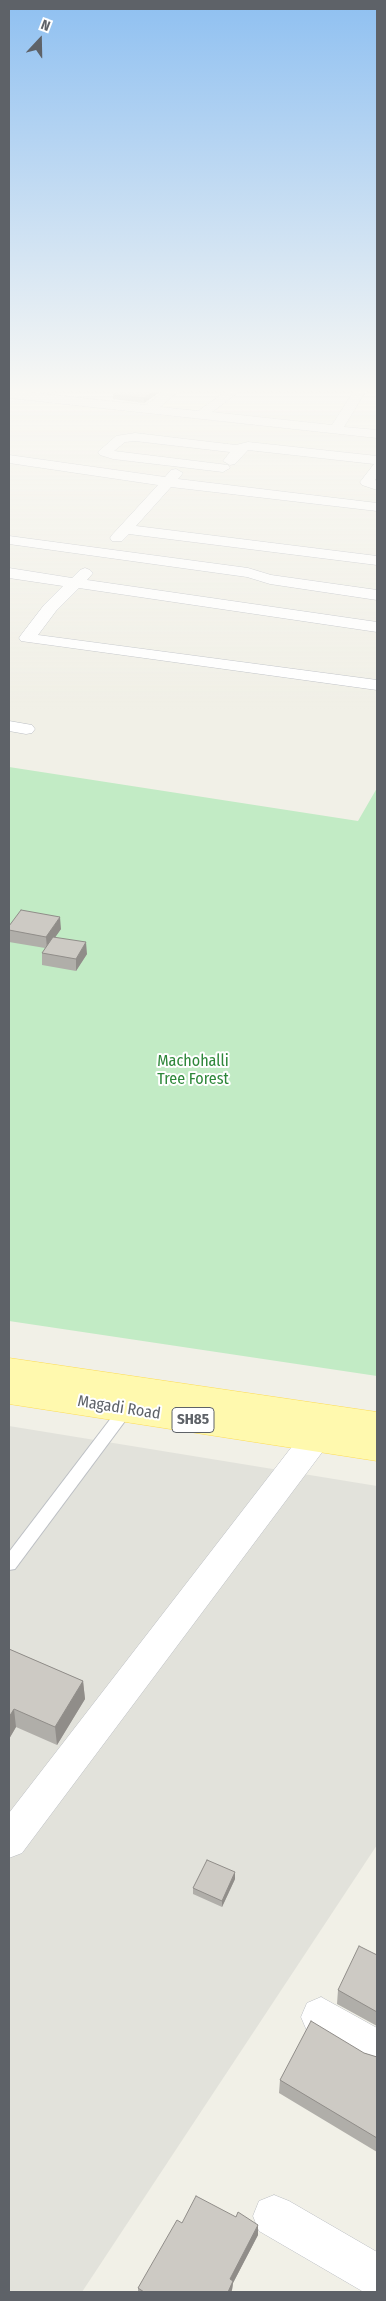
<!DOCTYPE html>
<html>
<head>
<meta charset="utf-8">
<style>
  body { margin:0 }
  #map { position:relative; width:386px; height:2301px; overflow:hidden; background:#f1f0e7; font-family:"Fira Sans Condensed",sans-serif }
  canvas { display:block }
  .frame { position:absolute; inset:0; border:10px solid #5e6268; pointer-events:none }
  .north { position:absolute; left:15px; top:15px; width:50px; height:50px; -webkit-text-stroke:4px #fff; paint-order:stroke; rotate:21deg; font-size:14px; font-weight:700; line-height:20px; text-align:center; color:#5e6268 }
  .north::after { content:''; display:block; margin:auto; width:18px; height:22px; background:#5e6268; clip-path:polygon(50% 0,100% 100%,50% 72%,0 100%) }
</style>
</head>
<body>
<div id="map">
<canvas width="386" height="2301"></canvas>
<div class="frame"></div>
<div class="north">N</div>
</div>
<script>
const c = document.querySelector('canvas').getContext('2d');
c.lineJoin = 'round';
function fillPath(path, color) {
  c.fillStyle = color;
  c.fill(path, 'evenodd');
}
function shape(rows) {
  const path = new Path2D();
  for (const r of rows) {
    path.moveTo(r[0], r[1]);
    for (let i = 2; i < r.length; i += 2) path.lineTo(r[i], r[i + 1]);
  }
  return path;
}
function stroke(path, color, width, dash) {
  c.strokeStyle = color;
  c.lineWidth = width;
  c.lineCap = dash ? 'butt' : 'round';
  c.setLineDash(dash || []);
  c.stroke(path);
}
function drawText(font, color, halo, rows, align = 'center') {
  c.font = font + ' "Fira Sans Condensed",sans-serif';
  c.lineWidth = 4;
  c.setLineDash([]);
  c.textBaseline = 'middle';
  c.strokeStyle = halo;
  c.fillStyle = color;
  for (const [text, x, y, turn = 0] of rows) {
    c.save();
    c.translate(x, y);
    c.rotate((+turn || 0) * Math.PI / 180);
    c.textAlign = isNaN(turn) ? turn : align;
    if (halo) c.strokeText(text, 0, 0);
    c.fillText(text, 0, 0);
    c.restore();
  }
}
fillPath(shape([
  [9,1426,377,1486,377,1845,82,2292,9,2292]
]), '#e2e2db');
fillPath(shape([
  [9,767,358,821,377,788,377,1376,9,1321]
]), '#c2ebc5');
const lane = shape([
  [126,1403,131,1405,133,1409,131,1413,15,1569,9,1570,9,1552,121,1405,126,1403]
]);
const street = shape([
  [167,389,181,389,160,407,198,411,229,389,243,389,212,412,332,425,355,389,367,389,344,427,377,430,377,438,9,398,9,390,146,405,167,389],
  [135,433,236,445,248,442,377,456,377,477,375,480,377,481,377,490,362,485,360,482,374,464,248,450,235,464,230,465,223,461,230,452,135,441,125,442,114,451,228,465,230,468,223,472,113,459,100,455,98,452,116,436,135,433],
  [9,455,165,477,171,470,176,469,183,473,178,479,377,503,377,511,171,487,136,526,377,556,377,565,129,534,122,541,112,541,110,538,112,535,158,485,9,463,9,455],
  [9,536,248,568,271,575,377,590,377,600,270,584,247,577,9,544,9,536],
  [9,568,72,578,80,570,85,568,90,570,93,573,87,580,377,622,377,632,79,588,56,611,38,635,377,680,377,690,21,641,19,638,21,635,44,605,63,586,9,578,9,568],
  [9,721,32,725,35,729,32,733,26,734,9,731,9,721],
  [315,1428,326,1431,330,1439,326,1447,22,1853,9,1858,9,1813,304,1431,315,1428],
  [321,1997,377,2028,377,2070,363,2064,307,2031,301,2017,307,2003,321,1997],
  [274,2195,289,2201,377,2252,377,2292,362,2291,259,2231,253,2216,259,2201,274,2195]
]);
const primary = shape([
  [9,1358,377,1412,377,1461,9,1404,9,1358]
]);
stroke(lane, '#bbbec3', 2);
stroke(street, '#bbbec3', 1);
stroke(primary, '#fddc54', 1);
fillPath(lane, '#fff');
fillPath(street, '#fff');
fillPath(primary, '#fff9ae');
fillPath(shape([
  [9,389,53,389,48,392,9,390],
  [108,389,164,389,144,403,113,399,113,395,116,392,109,391],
  [9,926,61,929,55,937,87,954,76,971,42,965,42,953,45,948,9,942],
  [9,1649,83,1681,85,1699,57,1745,16,1727,9,1739],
  [235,1879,222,1907,193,1894,193,1888],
  [377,1955,377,2026,337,2004,338,1990],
  [364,2053,377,2057,377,2152,279,2093,280,2080],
  [236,2217,258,2225,258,2235,233,2283,232,2290,231,2292,138,2292,138,2288,182,2223]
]), '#b0aea9');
fillPath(shape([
  [47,389,53,389,48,392],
  [157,389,164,389,144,403,144,398],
  [60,917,61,929,47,949,46,937],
  [86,942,87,954,76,971,76,959],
  [83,1681,85,1699,57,1745,55,1727],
  [14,1709,16,1727,9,1739,9,1717],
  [235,1872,235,1879,222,1907,222,1901],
  [258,2225,258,2235,233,2283,232,2290,231,2292,228,2292,230,2279]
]), '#908d89');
const building = shape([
  [120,389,157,389,144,398,113,395,120,389],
  [21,910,60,917,46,937,9,930,9,926,21,910],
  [53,937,86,942,76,959,42,953,53,937],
  [9,1649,83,1681,55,1727,14,1709,9,1717,9,1649],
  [207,1860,235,1872,222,1901,193,1888,207,1860],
  [359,1946,377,1955,377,2012,338,1990,359,1946],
  [311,2021,364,2053,377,2057,377,2138,280,2080,311,2021],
  [196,2196,236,2217,238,2212,258,2225,230,2279,233,2281,228,2292,144,2292,138,2288,177,2220,182,2223,196,2196]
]);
fillPath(building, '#cdcac4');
stroke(building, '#908d89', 1);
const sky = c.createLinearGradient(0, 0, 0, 711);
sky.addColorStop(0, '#8fc0f1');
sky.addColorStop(0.55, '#f9f8f4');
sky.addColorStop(1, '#f9f8f400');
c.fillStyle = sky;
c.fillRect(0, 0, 386, 711);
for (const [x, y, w] of [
  [193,1420,42]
]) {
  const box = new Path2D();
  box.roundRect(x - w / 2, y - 12.5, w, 25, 4);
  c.fillStyle = '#fff';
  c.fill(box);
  stroke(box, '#5e6268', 1);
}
drawText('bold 15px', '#5e6268', null, [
  ["SH85",193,1420]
]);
drawText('16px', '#2e873a', '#fff', [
  ["Machohalli",193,1062],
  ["Tree Forest",193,1080]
]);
drawText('16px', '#5e6268', '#fff', [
  ["Magadi Road",119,1408,9]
]);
</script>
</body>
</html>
